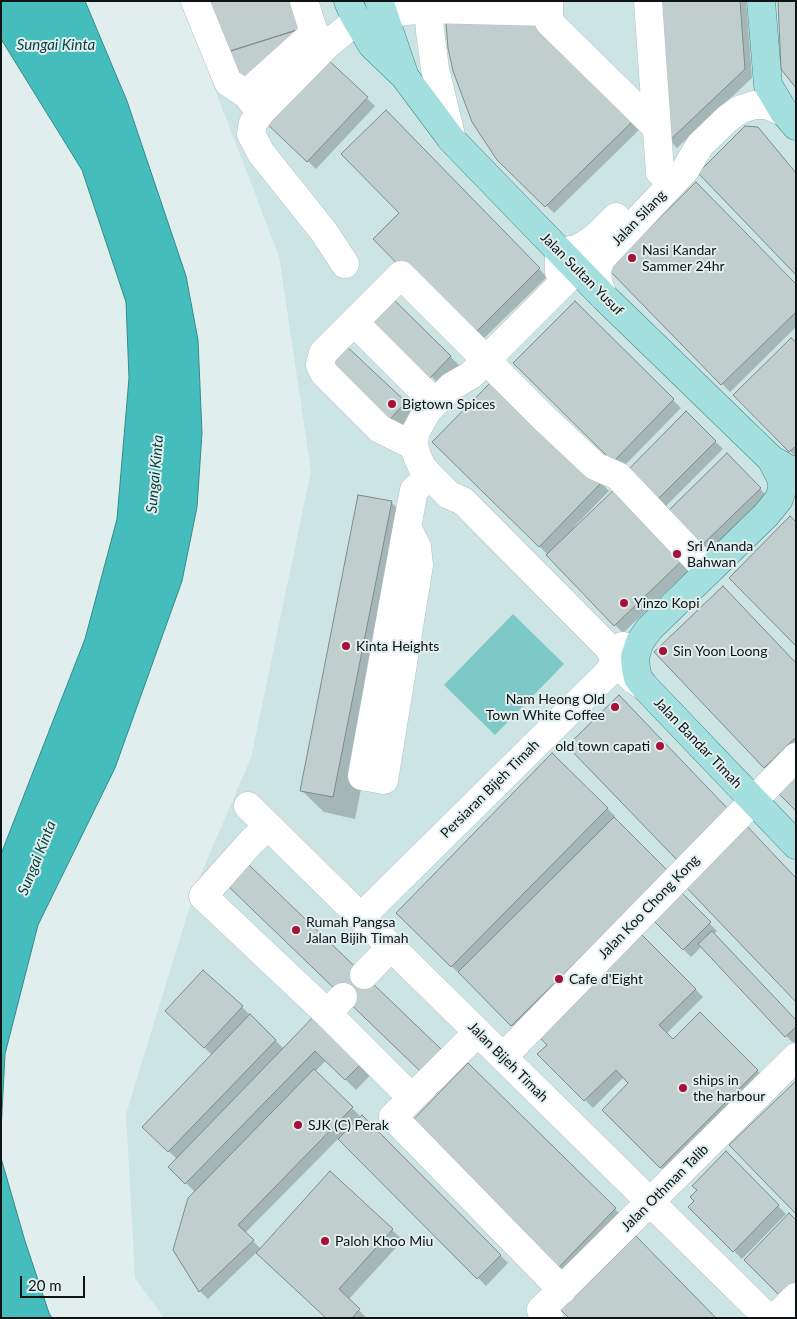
<!DOCTYPE html>
<html>
<head>
<meta charset="utf-8">
<style>
  body { margin:0 }
  #map { position:relative; width:797px; height:1319px; overflow:hidden; background:#e1eeee; font-family:Lato,sans-serif }
  canvas { display:block }
  .frame { position:absolute; inset:0; border:2px solid #0e1313; pointer-events:none }
  .scale { position:absolute; left:20px; top:1276px; width:65px; height:22px; box-sizing:border-box; border:2px solid #0e1313; border-top:0; padding-left:6px; font-size:15px; line-height:18px; white-space:nowrap; color:#0e1313; -webkit-text-stroke:4px #e1eeee; paint-order:stroke }
</style>
</head>
<body>
<div id="map">
<canvas width="797" height="1319"></canvas>
<div class="frame"></div>
<div class="scale">20 m</div>
</div>
<script>
const c = document.querySelector('canvas').getContext('2d');
c.lineJoin = 'round';
function fillPath(path, color) {
  c.fillStyle = color;
  c.fill(path, 'evenodd');
}
function shape(rows) {
  const path = new Path2D();
  for (const r of rows) {
    path.moveTo(r[0], r[1]);
    for (let i = 2; i < r.length; i += 2) path.lineTo(r[i], r[i + 1]);
  }
  return path;
}
function stroke(path, color, width, dash) {
  c.strokeStyle = color;
  c.lineWidth = width;
  c.lineCap = dash ? 'butt' : 'round';
  c.setLineDash(dash || []);
  c.stroke(path);
}
function drawText(font, color, halo, rows, align = 'center') {
  c.font = font + ' Lato,sans-serif';
  c.lineWidth = 4;
  c.setLineDash([]);
  c.textBaseline = 'middle';
  c.strokeStyle = halo;
  c.fillStyle = color;
  for (const [text, x, y, turn = 0] of rows) {
    c.save();
    c.translate(x, y);
    c.rotate((+turn || 0) * Math.PI / 180);
    c.textAlign = isNaN(turn) ? turn : align;
    if (halo) c.strokeText(text, 0, 0);
    c.fillText(text, 0, 0);
    c.restore();
  }
}
fillPath(shape([
  [181,1,796,1,796,1318,164,1318,135,1278,126,1114,197,883,251,758,311,471,279,256]
]), '#cde4e4');
fillPath(shape([
  [513,614,564,664,495,735,444,685]
]), '#7dc9c8');
const water = shape([
  [1,1,85,1,127,101,186,276,198,340,202,433,197,507,182,581,115,768,38,925,5,1054,1,1131,1,854,85,639,117,519,129,378,126,302,82,170,1,39,1,1],
  [1,1158,25,1241,49,1313,52,1318,1,1318,1,1158]
]);
fillPath(water, '#44bdbc');
stroke(water, '#348a89', 1);
fillPath(shape([
  [659,1,746,1,752,78,677,148,670,140],
  [527,18,640,129,554,213,498,159],
  [324,58,375,106,316,169,266,120],
  [386,112,547,277,478,344,400,213],
  [609,269,796,286,796,327,730,392],
  [387,294,461,367,442,387,368,314],
  [575,303,681,408,621,469,515,363],
  [341,343,416,413,399,430,325,360],
  [796,344,796,457,735,395],
  [496,378,609,491,574,527,576,528,696,563,623,633,548,555,434,442],
  [686,413,723,449,664,508,628,472],
  [727,455,768,497,708,555,667,514],
  [359,496,392,503,414,525,355,819,324,812,301,790],
  [796,664,796,752,772,775,765,767],
  [552,755,615,816,613,818,674,879,520,1033,397,913],
  [679,892,717,931,714,934,796,1021,796,1042,794,1044,702,946,691,957,653,918],
  [638,932,703,997,666,1034,673,1041,700,1014,765,1078,668,1175,603,1110,630,1083,624,1077,593,1108,539,1054,548,1045],
  [242,1007,284,1049,321,1011,378,1067,356,1090,326,1060,315,1072,360,1116,351,1125,353,1127,362,1117,508,1263,486,1286,339,1138,245,1233,261,1249,330,1173,403,1240,348,1300,367,1318,327,1318,257,1252,208,1299,200,1291,175,1250,195,1192,170,1167,177,1159,143,1127,212,1055,174,1019],
  [468,1065,623,1217,567,1274,412,1122],
  [726,1153,786,1214,742,1259,690,1207,696,1201]
]), '#0003');
const building = shape([
  [201,1,291,1,300,29,221,54,201,1],
  [658,1,740,1,745,69,669,141,658,1],
  [778,1,796,1,796,88,781,69,778,1],
  [528,17,634,120,545,207,497,160,472,122,453,71,448,48,446,23,528,17],
  [300,29,245,84,221,54,300,29],
  [324,56,368,97,307,162,264,121,324,56],
  [386,110,540,268,470,338,373,239,399,213,341,154,386,110],
  [745,126,758,127,796,173,796,275,698,173,745,126],
  [696,182,796,284,796,312,721,385,608,269,696,182],
  [387,293,451,356,430,378,366,314,387,293],
  [575,301,674,399,613,462,513,363,575,301],
  [791,338,796,342,796,446,789,452,733,395,791,338],
  [341,341,406,402,388,421,324,360,341,341],
  [496,377,602,482,539,547,432,442,496,377],
  [686,411,716,441,656,501,626,472,686,411],
  [727,453,761,488,699,548,665,514,727,453],
  [621,483,689,554,614,626,546,555,621,483],
  [358,495,392,501,333,797,300,791,358,495],
  [790,516,796,522,796,646,729,578,790,516],
  [723,586,796,663,796,737,764,768,654,652,723,586],
  [619,695,729,810,677,860,567,746,619,695],
  [552,753,608,808,451,967,396,913,552,753],
  [796,774,796,811,777,792,796,774],
  [614,817,668,871,511,1026,458,972,614,817],
  [746,825,796,878,796,1002,684,885,746,825],
  [249,865,442,1050,421,1072,228,886,249,865],
  [679,890,711,922,683,950,651,918,679,890],
  [638,931,696,989,659,1025,673,1039,700,1012,758,1070,660,1168,602,1110,628,1083,616,1070,584,1101,537,1054,547,1045,535,1033,638,931],
  [712,931,796,1020,796,1027,785,1037,698,944,712,931],
  [203,970,243,1006,204,1048,165,1011,203,970],
  [321,1009,369,1056,345,1080,315,1051,185,1184,168,1167,321,1009],
  [250,1014,276,1040,168,1152,142,1127,250,1014],
  [468,1063,616,1208,559,1267,411,1122,468,1063],
  [314,1069,353,1107,238,1225,254,1240,199,1292,173,1250,188,1198,314,1069],
  [796,1081,796,1214,729,1145,796,1081],
  [362,1115,501,1255,477,1279,338,1139,362,1115],
  [726,1151,779,1205,733,1252,688,1207,694,1201,690,1197,697,1190,692,1186,726,1151],
  [330,1171,393,1229,339,1289,360,1309,352,1318,326,1318,256,1253,330,1171],
  [789,1213,796,1220,796,1288,784,1300,744,1260,789,1213],
  [636,1236,716,1318,569,1318,561,1310,636,1236]
]);
fillPath(building, '#c1cece');
stroke(building, '#808c8c', 1);
const minor = shape([
  [195,1,228,82,246,94,314,33],
  [304,1,314,33,327,45],
  [428,1,430,31,435,69,452,140],
  [549,1,549,22,657,128],
  [648,1,660,172],
  [384,16,405,11,428,9,548,12],
  [250,99,261,112,327,45,357,20],
  [261,112,253,123,251,134,261,153,324,232,345,264],
  [577,269,471,375,452,386,427,411,415,433,414,446,417,456,422,467,430,476,449,495,463,501,608,647,619,665,634,680,645,687],
  [559,272,559,252,577,249,586,244,595,238,616,217],
  [603,296,598,282,597,269,601,259,685,170,700,145,727,119,739,110,754,105,767,105,784,112],
  [354,322,435,403],
  [414,446,380,429,324,373,320,365,323,353,401,275,544,418,595,466,618,476,708,571],
  [407,527,417,547,419,565,384,780,362,776,407,527,414,490,430,476],
  [248,806,768,1318],
  [268,826,252,841,203,896,327,1013,412,1098],
  [361,917,610,671,618,651,623,646],
  [364,975,391,947],
  [327,1013,343,997],
  [478,1032,393,1117,562,1290],
  [503,1057,796,757],
  [549,1318,541,1310,796,1057],
  [775,1318,796,1297]
]);
const major = shape([
  [348,1,354,15,372,45,401,73],
  [379,1,405,77,452,140,603,296,771,459,790,470,796,470],
  [761,1,768,85,784,112,796,126],
  [771,459,782,480,782,489,779,499,766,515,649,629,640,642,635,657,636,669,638,678,645,687,796,845]
]);
stroke(minor, '#b5c3c2', 29);
stroke(major, '#468989', 29);
stroke(minor, '#fff', 28);
stroke(major, '#a2dfde', 28);
for (const [x, y, r, color] of [
  [632,258,5,"#a70f39"],
  [392,404,5,"#a70f39"],
  [677,554,5,"#a70f39"],
  [624,603,5,"#a70f39"],
  [346,646,5,"#a70f39"],
  [663,651,5,"#a70f39"],
  [615,707,5,"#a70f39"],
  [660,746,5,"#a70f39"],
  [296,930,5,"#a70f39"],
  [559,979,5,"#a70f39"],
  [683,1088,5,"#a70f39"],
  [298,1125,5,"#a70f39"],
  [325,1241,5,"#a70f39"]
]) {
  const dot = new Path2D();
  dot.arc(x, y, r, 0, 2 * Math.PI);
  c.fillStyle = color;
  c.fill(dot);
  stroke(dot, '#e1eeee', 2);
}
drawText('14px', '#0e1313', '#e1eeee', [
  ["Jalan Silang",639,218,-46],
  ["Jalan Sultan Yusuf",582,274,45],
  ["Jalan Bandar Timah",698,743,46],
  ["Persiaran Bijeh Timah",490,789,-45],
  ["Jalan Koo Chong Kong",649,907,-46],
  ["Jalan Bijeh Timah",508,1062,45],
  ["Jalan Othman Talib",665,1188,-45]
]);
drawText('14px', '#0e1313', '#e1eeee', [
  ["Nasi Kandar",642,250],
  ["Sammer 24hr",642,266],
  ["Bigtown Spices",402,404],
  ["Sri Ananda",687,546],
  ["Bahwan",687,562],
  ["Yinzo Kopi",634,603],
  ["Kinta Heights",356,646],
  ["Sin Yoon Loong",673,651],
  ["Nam Heong Old",605,699,"right"],
  ["Town White Coffee",605,715,"right"],
  ["old town capati",650,746,"right"],
  ["Rumah Pangsa",306,922],
  ["Jalan Bijih Timah",306,938],
  ["Cafe d'Eight",569,979],
  ["ships in",693,1080],
  ["the harbour",693,1096],
  ["SJK (C) Perak",308,1125],
  ["Paloh Khoo Miu",335,1241]
], 'left');
drawText('italic 15px', '#0a4242', '#e1eeee', [
  ["Sungai Kinta",56,45],
  ["Sungai Kinta",155,474,-85],
  ["Sungai Kinta",37,858,-68]
]);
</script>
</body>
</html>
